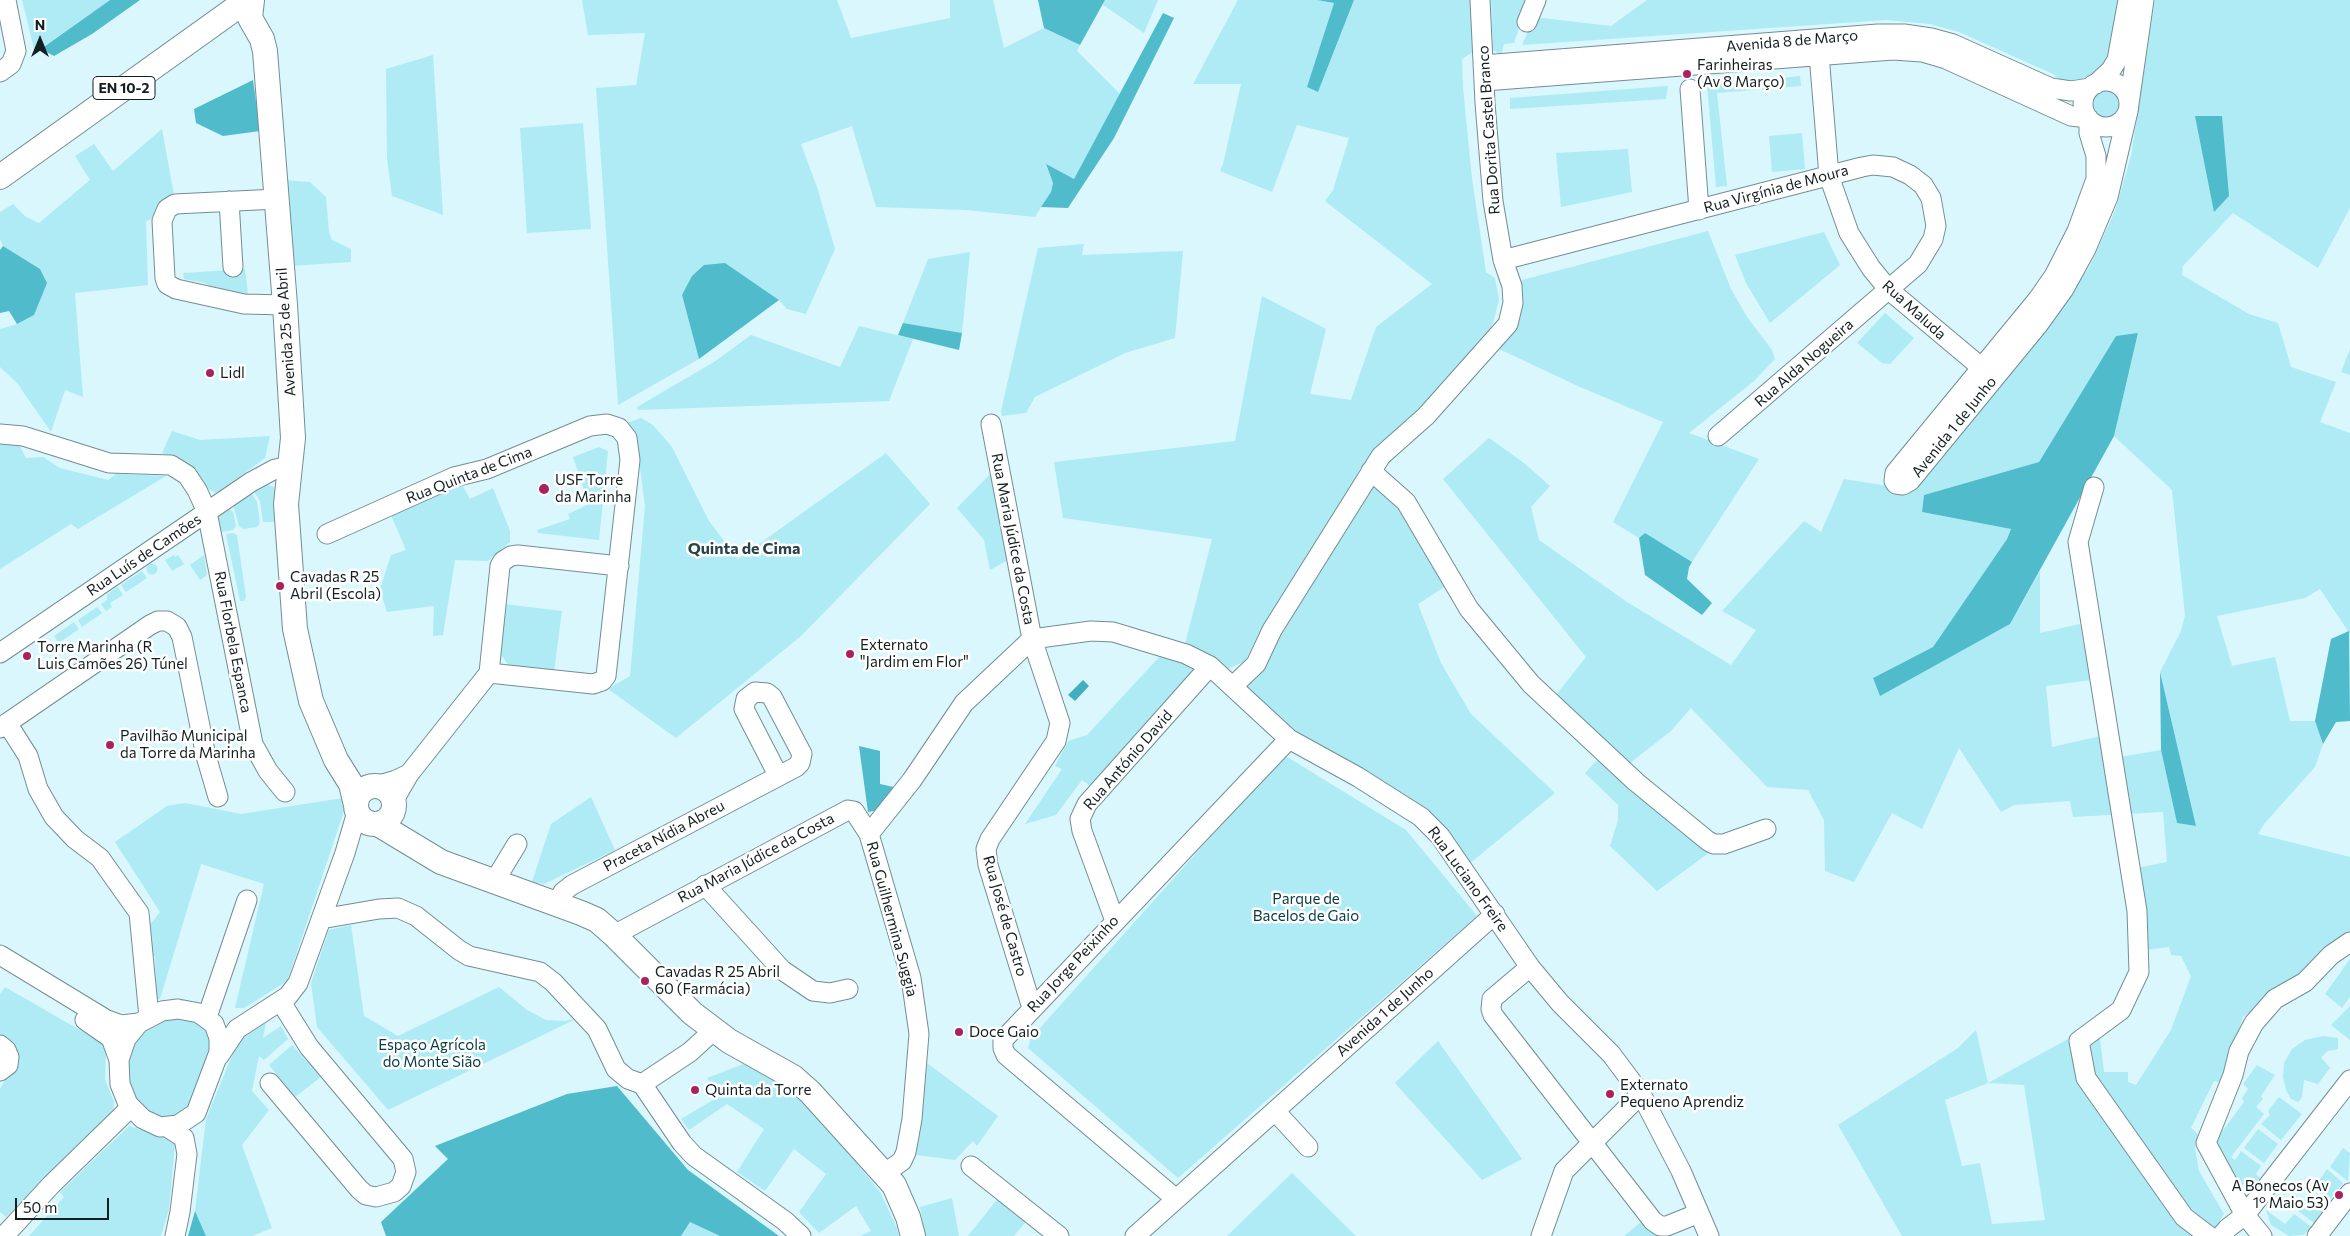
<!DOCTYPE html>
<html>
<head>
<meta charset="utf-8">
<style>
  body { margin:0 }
  #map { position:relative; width:2350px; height:1236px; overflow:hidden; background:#d9f7fc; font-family:Commissioner,sans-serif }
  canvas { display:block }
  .north { position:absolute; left:15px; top:15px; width:50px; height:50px; -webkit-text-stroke:4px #fff; paint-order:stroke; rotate:0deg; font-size:14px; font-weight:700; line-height:20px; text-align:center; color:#141f21 }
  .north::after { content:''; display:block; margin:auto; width:18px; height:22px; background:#141f21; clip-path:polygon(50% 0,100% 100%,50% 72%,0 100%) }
  .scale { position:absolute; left:15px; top:1198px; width:94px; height:22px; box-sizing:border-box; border:2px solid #141f21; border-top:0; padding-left:6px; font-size:15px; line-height:18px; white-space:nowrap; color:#141f21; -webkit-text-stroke:4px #fff; paint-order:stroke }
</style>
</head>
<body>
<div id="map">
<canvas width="2350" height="1236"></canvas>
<div class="north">N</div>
<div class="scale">50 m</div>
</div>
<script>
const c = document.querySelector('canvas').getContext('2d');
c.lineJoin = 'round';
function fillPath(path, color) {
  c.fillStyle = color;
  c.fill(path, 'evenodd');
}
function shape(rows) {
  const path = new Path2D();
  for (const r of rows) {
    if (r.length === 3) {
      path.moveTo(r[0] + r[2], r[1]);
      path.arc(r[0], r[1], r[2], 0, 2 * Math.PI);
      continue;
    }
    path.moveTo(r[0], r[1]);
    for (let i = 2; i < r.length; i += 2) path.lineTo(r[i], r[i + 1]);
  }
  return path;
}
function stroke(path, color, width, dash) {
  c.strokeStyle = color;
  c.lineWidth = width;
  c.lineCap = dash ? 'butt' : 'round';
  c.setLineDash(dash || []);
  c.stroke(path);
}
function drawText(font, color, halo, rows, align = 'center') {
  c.font = font + ' Commissioner,sans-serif';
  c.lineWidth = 5;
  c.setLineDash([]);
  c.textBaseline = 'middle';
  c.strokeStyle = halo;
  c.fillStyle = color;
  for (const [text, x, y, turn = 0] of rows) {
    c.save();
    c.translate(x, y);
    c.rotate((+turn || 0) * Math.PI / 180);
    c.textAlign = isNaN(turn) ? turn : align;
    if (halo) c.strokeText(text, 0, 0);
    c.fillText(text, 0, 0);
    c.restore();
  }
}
fillPath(shape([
  [22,0,110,0,35,53],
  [582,0,837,0,851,38,950,18,950,0,993,0,1004,48,1044,28,1080,45,1077,51,1120,94,1074,179,1046,165,1053,183,1051,192,1035,217,966,210,876,207,852,126,801,144,817,187,835,249,806,314,787,309,779,300,725,263,682,295,699,359,618,405,596,88,636,85,645,33,588,35],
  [1105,0,1158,0,1144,33,1103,5],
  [1238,0,1317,0,1334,3,1308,87,1318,92,1354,0,1471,0,1473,52,1462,59,1463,88,1472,179,1486,272,1495,278,1499,300,1493,323,1484,342,1432,401,1360,469,1335,517,1270,623,1262,627,1245,661,1228,669,1185,644,1212,539,1063,518,1054,462,1235,441,1262,296,1326,329,1310,394,1351,400,1376,327,1432,284,1325,201,1333,190,1349,138,1297,125,1272,192,1220,171,1223,164,1241,84,1193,84],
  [1491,0,1528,0,1514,43,1504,44,1501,55,1493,50],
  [1647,0,2118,0,2115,25,2105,62,2094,73,2078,81,2059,79,2053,74,1959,32,1930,24,1886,20,1522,45,1534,17,1611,26],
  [2155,0,2350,0,2350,208,2318,268,2233,213,2183,266,2182,275,2249,314,2278,323,2291,367,2336,382,2320,422,2350,433,2350,634,2320,589,2305,598,2217,616,2232,666,2275,657,2290,721,2315,721,2323,744,2315,767,2264,824,2258,834,2350,857,2350,943,2243,1017,2223,1083,2214,1081,2191,1128,2199,1135,2195,1148,2199,1171,2224,1214,2214,1230,2202,1236,1902,1236,1838,1125,1958,1048,1976,1030,1988,1083,2077,1034,2100,1039,2104,1072,2128,1072,2128,1082,2136,1085,2171,1030,2191,976,2181,956,2171,955,2169,947,2147,950,2137,868,2167,862,2163,812,2073,817,2070,801,2014,805,2001,812,1959,748,1922,829,1892,813,1854,882,1825,871,1824,820,1808,790,1767,787,1691,708,1671,731,1630,763,1556,695,1586,657,1443,479,1489,438,1524,463,1550,486,1531,507,1539,540,1627,602,1731,665,1756,630,1722,611,1804,521,1821,532,1844,479,1913,490,2010,375,2090,266,2115,211,2131,156],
  [2138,334,2114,436,2172,490,2185,615,2181,631,2160,672,2196,826,2177,823,2161,750,2120,757,2101,736,2052,747,2046,686,2091,680,2080,624,2040,633,2040,571,2010,624,1880,695,1873,678,1933,647,2007,539,2011,529,1922,512,1924,495,2039,462,2116,336],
  [1988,1083,2024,1085,2045,1220,1992,1224,1980,1163,1962,1166,1945,1100],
  [433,55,443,215,392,196,387,158,386,69],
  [1800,76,1801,86,1717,93,1727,186,1716,187,1707,85],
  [1668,86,1666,99,1510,109,1510,98],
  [2106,105,16],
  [583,123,591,229,527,233,520,128],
  [162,129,174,195,158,207,151,219,146,221,148,285,75,293,83,397,65,390,51,432,17,383,0,367,0,329,17,324,34,315,40,269,3,246,0,239,0,212,13,204,26,217,39,223,90,180,75,156,94,144,113,171],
  [1802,133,1805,169,1772,172,1769,136],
  [1628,149,1632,192,1561,207,1556,153],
  [282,180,310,182,326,197,329,232,332,240,351,249,351,262,289,266],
  [1708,231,1731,289,1747,317,1772,350,1775,359,1754,381,1689,433,1759,459,1692,562,1645,533,1639,538,1613,522,1663,422,1580,387,1499,349,1518,325,1522,280],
  [1824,232,1840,265,1770,323,1746,283,1735,255],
  [1084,244,1082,255,1183,251,1175,338,1125,353,1035,397,1026,413,1002,416,1001,411,1038,248],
  [970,252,962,333,903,323,928,259],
  [245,269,248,294,228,295,204,283,184,279,183,273],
  [1885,313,1914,338,1890,364,1882,363,1857,343],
  [859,326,913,339,889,401,638,410,637,407,714,362,751,335,840,367],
  [2350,349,2350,375,2341,372],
  [641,418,653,425,672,447,709,521,738,559,886,453,930,504,801,636,676,738,608,689,630,676,645,506,636,438,627,423],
  [172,431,200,440,270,436,265,458,219,492,214,492,208,489,191,468,179,459,162,453],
  [0,442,18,442,26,458,43,457,60,468,108,480,116,474,166,476,78,529,71,524,0,569],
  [599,447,608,451,599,540,538,533,537,530,570,519,568,514,589,504,573,457],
  [993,471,1010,559,990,570,984,540,957,508],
  [1371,479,1401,506,1449,584,1418,604,1441,663,1471,714,1555,793,1468,865,1455,845,1408,796,1291,730,1245,689,1245,682],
  [460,481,470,499,493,488,510,531,510,542,488,561,455,560,443,635,433,636,434,606,387,612,380,589,391,555,406,550,390,513],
  [266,484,276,488,279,520,277,522,263,522,260,501,255,493,256,490],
  [249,494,253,495,257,502,260,523,257,527,243,529,239,526,234,508,235,503],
  [228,508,233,512,236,526,233,530,222,532,218,529,217,522,220,514],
  [233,533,237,535,246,597,244,601,240,601,226,534],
  [174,555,175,557,178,555,184,564,172,571,165,560],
  [204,555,207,575,200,580,190,565],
  [152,569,5.5],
  [142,571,147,578,126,592,121,585],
  [118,587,123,595,110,603,112,607,106,611,101,604,107,600,107,594],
  [505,604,562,611,554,672,509,666,500,653],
  [97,607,102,613,82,627,78,620],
  [74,622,79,629,59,643,54,636],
  [1161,655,1179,661,1193,670,1092,787,1082,780,1056,815,1025,824,1062,769,1055,766,1068,741,1087,735],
  [1284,755,1406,830,1477,916,1178,1178,1028,1048,1031,1038],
  [1599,758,1714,849,1657,891,1610,846,1618,820,1618,805,1585,773],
  [591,797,615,850,544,884,532,882,551,824],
  [343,798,346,805,288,979,284,983,244,1008,235,1008,264,884,201,864,160,999,156,1000,155,956,150,956,149,926,160,912,115,842,167,806,185,803,241,814],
  [351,925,364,1016,398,1036,499,987,527,1010,546,1020,565,1021,578,1018,388,1110,317,1027,311,983,329,930],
  [2350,959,2350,997,2342,1008,2325,994],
  [5,987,104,1044,106,1051,105,1079,114,1102,113,1111,6,1217,0,1212,0,1089,14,1063,0,1040,0,994],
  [2350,1006,2350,1040,2331,1025],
  [192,1017,211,1033,214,1049,194,1102,176,1121,152,1116,130,1094,125,1067,138,1033,165,1018],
  [266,1023,263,1038,281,1026,288,1039,264,1060,259,1056,252,1091,269,1110,242,1145,272,1228,252,1236,206,1236,195,1211,206,1119,238,1041],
  [2323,1036,2338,1038,2338,1049,2328,1051,2321,1057,2330,1068,2318,1084,2304,1080,2302,1097,2298,1102,2291,1099,2286,1090,2283,1077,2284,1063,2292,1049,2305,1040],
  [1438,1041,1522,1159,1482,1180,1395,1083],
  [292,1045,321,1077,295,1097,269,1065],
  [746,1063,785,1082,843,1146,880,1192,897,1228,899,1236,860,1236,871,1231,856,1206,819,1233,799,1212,826,1174,794,1149,765,1191,737,1172,764,1129,727,1104,689,1130,681,1119,718,1097,707,1078],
  [927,1063,998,1116,977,1146,973,1141,955,1160,916,1155],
  [2257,1065,2275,1075,2261,1096,2263,1099,2256,1107,2264,1114,2231,1157,2235,1160,2241,1151,2261,1166,2256,1174,2261,1179,2259,1185,2251,1188,2239,1184,2215,1150,2213,1144,2244,1102,2242,1098,2248,1089,2243,1084],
  [2279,1097,2302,1114,2281,1140,2261,1124,2270,1115,2268,1111],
  [129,1126,171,1139,175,1143,169,1209,161,1236,29,1236,64,1197,60,1192],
  [2258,1129,2278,1144,2264,1163,2244,1148],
  [2343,1148,2350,1153,2348,1181,2330,1167],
  [2327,1169,2343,1183,2330,1199,2314,1188],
  [1292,1173,1356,1236,1227,1236],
  [2310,1192,2329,1206,2315,1224,2297,1210],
  [999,1197,1029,1218,1014,1236,968,1236],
  [952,1198,959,1236,925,1236,920,1207],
  [2266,1210,2285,1224,2294,1214,2313,1228,2303,1235,2289,1236,2271,1225],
  [1646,1218,1663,1236,1624,1236],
  [690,1222,720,1236,681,1236]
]), '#aeebf5');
fillPath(shape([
  [110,0,140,0,92,34,54,56,41,49],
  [1038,0,1105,0,1080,45,1044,28],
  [1317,0,1354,0,1318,92,1307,87,1334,3],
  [1163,13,1174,18,1114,138,1068,208,1041,207,1051,192,1053,183,1046,164,1074,179],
  [253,80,260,131,223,136,196,123,194,109],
  [2195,116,2222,116,2229,196,2214,212],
  [3,246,40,269,47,283,34,315,17,324,9,311,0,313,0,250],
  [725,263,779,300,699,359,682,295,692,276,704,265],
  [903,323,962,333,959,350,898,335],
  [2138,333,2114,436,2010,624,1880,696,1873,678,1933,647,2007,539,2011,529,1922,512,1924,495,2039,462,2116,336],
  [1645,533,1692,562,1689,567,1687,579,1712,603,1702,615,1645,575,1639,538],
  [2349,631,2350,721,2336,722,2323,744,2315,721,2331,639],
  [2160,672,2196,826,2177,823,2161,750],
  [859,746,880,751,880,784,898,788,885,809,868,812],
  [617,1086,688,1170,779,1236,720,1236,690,1222,681,1236,386,1236,381,1222,448,1159,435,1146,567,1094],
  [195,1211,206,1236,188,1236]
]), '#4fbbcb');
fillPath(shape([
  [1083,680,1089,686,1075,701,1068,695]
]), '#41afbf');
const minor = shape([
  [1527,22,1536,0],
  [1818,42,1829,176,1849,233,1871,268,1889,290,1982,368],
  [1483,65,1878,34,1904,34,1931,38,1953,44,2051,88,2071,91,2090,88],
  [0,72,11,64,16,51,6,0],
  [1484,81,1893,50,1922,52,1946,59,2071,116,2088,118],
  [2106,104,23],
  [2096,84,2111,70,2117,60,2128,0],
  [1690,89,1699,210],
  [2129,104,2144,0],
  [2089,119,2089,133,2096,156,2096,179,2077,231,2054,276,2038,299,1895,473,1894,481,1896,484,1903,485,1910,481,2038,325,2064,289,2086,249,2108,197,2128,111],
  [277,199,175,204,167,209,162,221,165,278,167,284,176,289,244,304,285,305],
  [229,201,233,267],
  [1503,260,1862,167,1873,165,1893,167,1910,175,1923,185,1931,198,1936,226,1933,239,1918,264,1718,436],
  [991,424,1032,639,1060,723,1056,741,990,839,986,849,988,865,1032,1008],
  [0,434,23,436,109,463,171,465,187,475,197,490,207,512,253,744,268,771,285,792],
  [1371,471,1406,502,1469,609,1531,684,1636,782,1708,841,1714,844,1724,844,1766,829],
  [2094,487,2078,542,2137,911,2139,972,2121,1010,2079,1041,2086,1078,2184,1217,2209,1236],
  [327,534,454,477,487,469,590,426,607,424,619,428,627,438,630,460,606,676,602,681,593,684,489,673],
  [1032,639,1091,631,1113,632,1186,654,1210,666,1289,739,1358,777,1421,817,1440,836,1530,967,1560,1003,1611,1054,1641,1094,1681,1171,1709,1236],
  [0,653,251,482,275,469,291,466],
  [1233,686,1256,664,1272,630,1381,456,1426,416,1508,324,1513,303,1512,286,1503,260,1493,201,1485,103,1480,0],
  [7,723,28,756,38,789,54,817,75,839,100,858,139,913,149,1017],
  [0,728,150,625,158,621,167,621,177,627,182,637,206,756,218,797],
  [376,786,396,780,409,774],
  [394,800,409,774,489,673,500,566,503,561,511,556,518,555,619,566],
  [869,834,912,780,964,703,1032,639],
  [494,882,517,844],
  [705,885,782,970,813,991,830,993,848,989],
  [556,904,563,892,572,885,796,767,800,763,802,754,772,697,767,693,755,692,746,699,744,709,778,775],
  [321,919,379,909,398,908,416,916,459,950,469,956,540,972,553,982,597,1029,616,1069,628,1079,642,1084],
  [1115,921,1082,831,1080,819,1087,804,1210,666],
  [614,935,848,810,854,811,869,834,911,978,919,1034,912,1119,906,1152,902,1161,885,1173],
  [0,955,107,1020,121,1025,139,1023],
  [1530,967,1492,999,1491,1009,1493,1015,1653,1221,1660,1226,1667,1226,1699,1213],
  [178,1009,199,1013,214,1024,219,1038,219,1052,196,1113,178,1125,160,1127,143,1119,128,1104,120,1084,119,1060,126,1039,139,1023,162,1011,178,1009],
  [207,1017,247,900],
  [85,1020,111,1038,119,1060],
  [0,1045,6,1050,9,1057,8,1065,0,1071],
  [219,1056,237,1029,288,996,298,983,345,853,357,812],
  [270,1083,359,1189,366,1195,376,1197,394,1192,401,1186,406,1172,403,1159,309,1047,281,1002],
  [642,1084,682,1143,694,1156,785,1221,801,1236],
  [642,1084,690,1052,714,1030],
  [1275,1111,1308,1147],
  [167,1127,184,1138,187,1154,180,1212,175,1236],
  [971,1166,1059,1236],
  [1176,1199,1006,1055,1003,1048,1003,1040,1289,739],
  [4,1236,51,1185,131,1107],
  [1135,1236,1495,914],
  [1541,1236,1564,1171,1641,1094],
  [2221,1236,2228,1228,2245,1215,2350,1080],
  [2262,1236,2245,1215,2206,1143,2233,1075,2239,1051,2254,1023,2275,999,2305,982,2331,955,2350,942],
  [2317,1236,2350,1193]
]);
const major = shape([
  [252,0,250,18,262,39,265,51,285,305,293,438,286,504,295,629,311,701,336,760,351,784,356,805],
  [0,177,247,0],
  [375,805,19],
  [378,824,441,862,581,913,597,920,614,935,692,1013,729,1041,793,1077,810,1092,894,1185,908,1217,913,1236]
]);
stroke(minor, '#738e93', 21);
stroke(major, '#738e93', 26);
stroke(minor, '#fff', 19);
stroke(major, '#fff', 24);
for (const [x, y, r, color] of [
  [1687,74,5,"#ab2060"],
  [210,373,5,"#ab2060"],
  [544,489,6,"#ab2060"],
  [280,586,5,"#ab2060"],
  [850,654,5,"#ab2060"],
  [27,656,5,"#ab2060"],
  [110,745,5,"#ab2060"],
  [645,981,5,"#ab2060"],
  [959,1032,5,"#ab2060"],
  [695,1090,5,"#ab2060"],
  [1610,1094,5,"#ab2060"],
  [2339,1195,5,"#ab2060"]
]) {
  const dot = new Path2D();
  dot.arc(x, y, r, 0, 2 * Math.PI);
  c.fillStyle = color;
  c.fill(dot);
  stroke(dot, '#fff', 2);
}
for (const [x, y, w] of [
  [124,88,62]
]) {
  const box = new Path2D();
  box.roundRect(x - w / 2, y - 11.5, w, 23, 4);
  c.fillStyle = '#fff';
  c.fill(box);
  stroke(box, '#141f21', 1);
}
drawText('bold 14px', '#141f21', null, [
  ["EN 10-2",124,88]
]);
drawText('15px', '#141f21', '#fff', [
  ["Avenida 8 de Março",1792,41,-5],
  ["Rua Dorita Castel Branco",1489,130,-94],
  ["Rua Virgínia de Moura",1776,189,-15],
  ["Rua Maluda",1914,310,42],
  ["Avenida 25 de Abril",286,332,-94],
  ["Rua Alda Nogueira",1804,363,-41],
  ["Avenida 1 de Junho",1954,427,-51],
  ["Rua Quinta de Cima",469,475,-21],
  ["Rua Maria Júdice da Costa",1013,539,79],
  ["Rua Luís de Camões",144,555,-34],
  ["Rua Florbela Espanca",233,642,79],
  ["Rua António David",1128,760,-49],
  ["Praceta Nídia Abreu",664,836,-28],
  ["Rua Maria Júdice da Costa",756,858,-28],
  ["Rua Luciano Freire",1468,879,54],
  ["Rua José de Castro",1005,916,74],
  ["Rua Guilhermina Suggia",892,919,75],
  ["Rua Jorge Peixinho",1073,964,-47],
  ["Avenida 1 de Junho",1385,1012,-42]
]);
drawText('15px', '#141f21', '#fff', [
  ["Farinheiras",1697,65],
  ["(Av 8 Março)",1697,82],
  ["Lidl",220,373],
  ["USF Torre",555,480],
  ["da Marinha",555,497],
  ["Cavadas R 25",290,577],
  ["Abril (Escola)",290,594],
  ["Externato",860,645],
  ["\"Jardim em Flor\"",860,662],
  ["Torre Marinha (R",37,647],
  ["Luis Camões 26) Túnel",37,664],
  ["Pavilhão Municipal",120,736],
  ["da Torre da Marinha",120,753],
  ["Cavadas R 25 Abril",655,972],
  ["60 (Farmácia)",655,989],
  ["Doce Gaio",969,1032],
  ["Externato",1620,1085],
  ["Pequeno Aprendiz",1620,1102],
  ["Quinta da Torre",705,1090],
  ["A Bonecos (Av",2329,1186,"right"],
  ["1º Maio 53)",2329,1203,"right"]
], 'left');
drawText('15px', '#073b42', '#fff', [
  ["Parque de",1306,899],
  ["Bacelos de Gaio",1306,916],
  ["Espaço Agrícola",432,1045],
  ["do Monte Sião",432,1062]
]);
drawText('bold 16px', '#2a4347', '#fff', [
  ["Quinta de Cima",744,549]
]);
</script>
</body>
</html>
